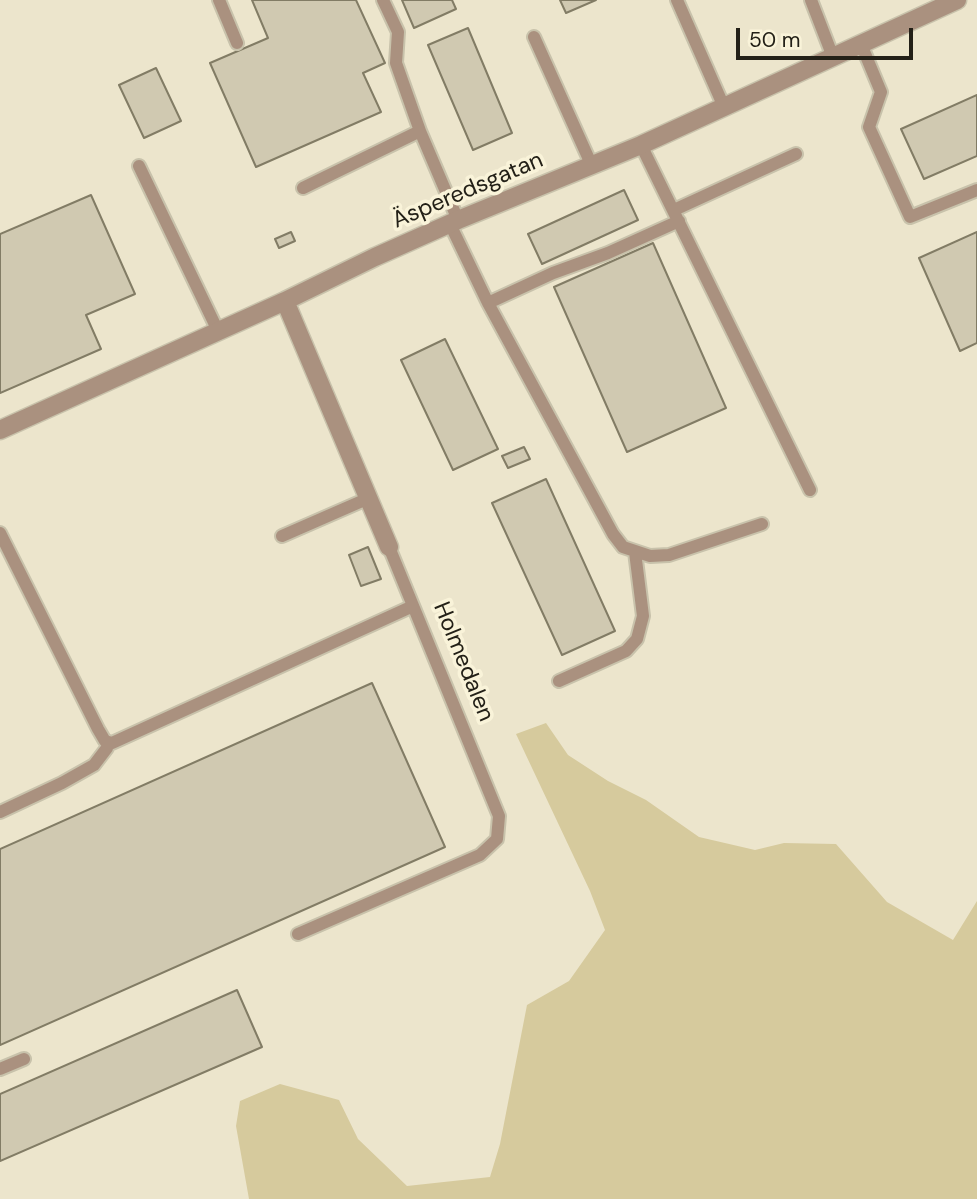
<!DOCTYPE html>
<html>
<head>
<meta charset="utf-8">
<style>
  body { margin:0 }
  #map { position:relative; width:977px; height:1199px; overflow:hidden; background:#ece5cc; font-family:"DM Sans",sans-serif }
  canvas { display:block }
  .scale { position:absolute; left:736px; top:28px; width:177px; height:32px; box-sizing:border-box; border:4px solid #232017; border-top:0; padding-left:9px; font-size:21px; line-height:24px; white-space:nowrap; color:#232017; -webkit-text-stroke:5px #f9f3d9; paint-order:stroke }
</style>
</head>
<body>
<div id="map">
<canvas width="977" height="1199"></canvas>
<div class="scale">50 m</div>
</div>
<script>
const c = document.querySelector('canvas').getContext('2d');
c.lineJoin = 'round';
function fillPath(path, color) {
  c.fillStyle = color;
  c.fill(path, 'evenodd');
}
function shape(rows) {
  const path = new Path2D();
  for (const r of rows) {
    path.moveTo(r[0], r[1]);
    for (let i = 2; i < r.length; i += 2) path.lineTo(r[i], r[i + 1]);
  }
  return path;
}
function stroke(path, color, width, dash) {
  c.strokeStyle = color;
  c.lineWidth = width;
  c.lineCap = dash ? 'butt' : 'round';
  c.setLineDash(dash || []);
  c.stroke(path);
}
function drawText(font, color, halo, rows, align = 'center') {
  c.font = font + ' "DM Sans",sans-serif';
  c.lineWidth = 7;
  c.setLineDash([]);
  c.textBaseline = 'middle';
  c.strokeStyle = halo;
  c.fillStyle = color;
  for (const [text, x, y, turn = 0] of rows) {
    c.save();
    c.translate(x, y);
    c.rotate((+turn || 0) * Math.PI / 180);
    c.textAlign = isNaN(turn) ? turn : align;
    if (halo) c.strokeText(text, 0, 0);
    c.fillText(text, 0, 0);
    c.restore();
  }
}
fillPath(shape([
  [546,723,568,755,608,781,646,800,699,837,755,850,784,843,836,844,887,902,953,940,977,901,977,1199,249,1199,236,1126,240,1101,280,1084,339,1100,358,1139,407,1186,490,1177,500,1144,527,1005,569,981,605,930,590,891,516,734]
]), '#d6ca9d');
const building = shape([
  [252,0,356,0,385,63,363,73,381,112,256,167,210,63,268,38,252,0],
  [402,0,452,0,456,9,414,28,402,0],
  [560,0,596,0,566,13,560,0],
  [468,28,512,133,473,150,428,45,468,28],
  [156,68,181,121,144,138,119,85,156,68],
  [977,95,977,156,924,179,901,129,977,95],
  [624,190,638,220,542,264,528,234,624,190],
  [91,195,135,294,86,315,101,349,0,393,0,234,91,195],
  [291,232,295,241,279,248,275,239,291,232],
  [977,232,977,343,960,351,919,258,977,232],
  [653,243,726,408,627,452,554,287,653,243],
  [445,339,498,449,453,470,401,360,445,339],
  [524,447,530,459,508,468,502,456,524,447],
  [546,479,615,631,562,655,492,503,546,479],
  [368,547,381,579,361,586,349,555,368,547],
  [372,683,445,847,0,1045,0,849,372,683],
  [237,990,262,1047,0,1161,0,1094,237,990]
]);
fillPath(building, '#d0c9b1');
stroke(building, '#827c65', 2);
const service = shape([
  [219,0,237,43],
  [383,0,398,32,396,63,420,131,458,220],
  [677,0,724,107],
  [811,0,833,57],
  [534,37,592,166],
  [861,44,881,92,869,127,910,217,977,190],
  [641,145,810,490],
  [139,166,218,331],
  [303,188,420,131],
  [674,210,796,154],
  [450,224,488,303,613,534,623,547,650,556,669,555,762,524],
  [488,303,553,273,608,253,679,221],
  [0,533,98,729,105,741,112,743,413,606],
  [282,536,369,498],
  [559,681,626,651,637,639,643,616,635,552],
  [0,812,62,783,94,765,107,748,108,742],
  [298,934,480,855,497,839,499,816,389,547],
  [0,1069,24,1059]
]);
const minor = shape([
  [285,301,389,547],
  [0,430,285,301,375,257,458,220,641,145,957,0]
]);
stroke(service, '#c8c2ab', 16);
stroke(minor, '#c8c2ab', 21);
stroke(service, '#aa917f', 12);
stroke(minor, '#aa917f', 18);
drawText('23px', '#232017', '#f9f3d9', [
  ["Äsperedsgatan",468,191,-23],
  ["Holmedalen",463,662,68]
]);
</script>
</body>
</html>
